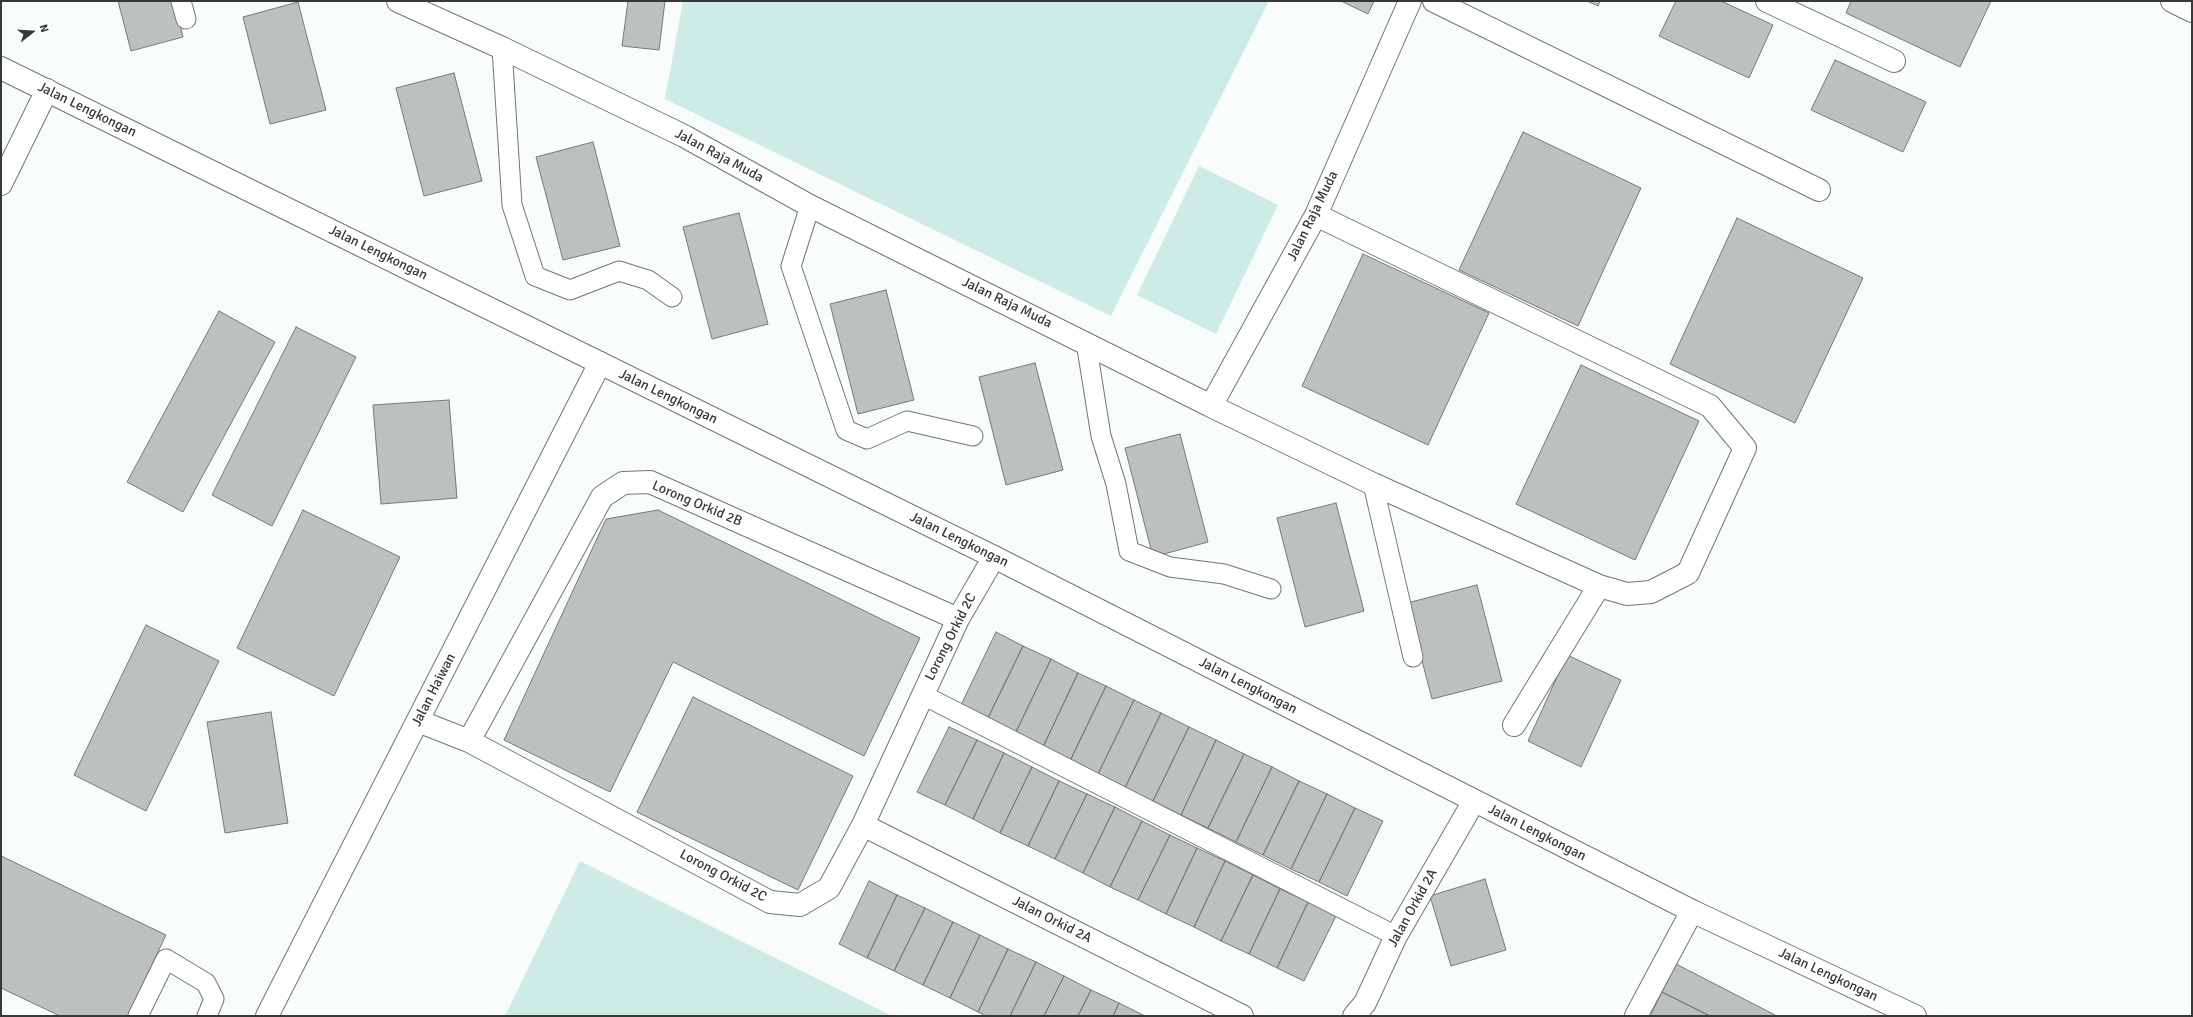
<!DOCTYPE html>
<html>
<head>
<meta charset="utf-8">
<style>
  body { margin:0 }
  #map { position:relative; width:2193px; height:1017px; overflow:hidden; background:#f8fcfb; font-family:Signika,sans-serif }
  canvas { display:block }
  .frame { position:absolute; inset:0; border:2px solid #373939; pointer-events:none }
  .north { position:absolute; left:12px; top:12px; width:40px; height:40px; -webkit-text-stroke:3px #fff; paint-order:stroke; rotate:73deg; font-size:11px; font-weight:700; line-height:16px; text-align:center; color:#373939 }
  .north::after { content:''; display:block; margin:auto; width:14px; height:18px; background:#373939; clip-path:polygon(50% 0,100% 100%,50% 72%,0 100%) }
</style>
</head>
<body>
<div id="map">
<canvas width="2193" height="1017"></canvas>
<div class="frame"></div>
<div class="north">N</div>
</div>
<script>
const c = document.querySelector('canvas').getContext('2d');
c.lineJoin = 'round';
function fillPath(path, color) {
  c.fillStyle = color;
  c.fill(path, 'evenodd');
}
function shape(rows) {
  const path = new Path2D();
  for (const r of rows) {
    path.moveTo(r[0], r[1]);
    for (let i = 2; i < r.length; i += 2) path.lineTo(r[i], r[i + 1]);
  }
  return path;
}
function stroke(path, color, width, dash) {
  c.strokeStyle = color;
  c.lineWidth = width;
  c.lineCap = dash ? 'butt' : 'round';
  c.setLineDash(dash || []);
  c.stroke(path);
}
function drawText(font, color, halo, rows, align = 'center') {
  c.font = font + ' Signika,sans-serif';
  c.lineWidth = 3;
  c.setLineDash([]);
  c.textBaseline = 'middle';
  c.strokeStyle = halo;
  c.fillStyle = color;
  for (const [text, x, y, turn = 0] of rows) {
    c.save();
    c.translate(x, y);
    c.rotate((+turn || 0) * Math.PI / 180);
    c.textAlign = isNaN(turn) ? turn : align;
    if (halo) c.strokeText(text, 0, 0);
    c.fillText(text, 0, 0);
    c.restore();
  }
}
fillPath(shape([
  [683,1,1269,1,1111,316,665,99],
  [1199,166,1278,205,1216,334,1137,295],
  [580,861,892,1016,505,1016]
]), '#ceebe6');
const building = shape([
  [118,1,174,1,183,37,131,51,118,1],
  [628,1,665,1,659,50,622,46,628,1],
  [1341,1,1374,1,1368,14,1341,1],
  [1587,1,1600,1,1598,6,1587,1],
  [1676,1,1721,1,1773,25,1749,78,1659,36,1676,1],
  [1851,1,1991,1,1960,67,1846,13,1851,1],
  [298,2,326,110,270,124,243,17,298,2],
  [1835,60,1926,102,1903,152,1811,110,1835,60],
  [454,73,482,181,424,196,396,88,454,73],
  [1523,132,1641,188,1578,326,1459,270,1523,132],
  [593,142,620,246,563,260,536,157,593,142],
  [739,213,768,324,712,339,683,227,739,213],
  [1737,218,1863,278,1795,423,1670,364,1737,218],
  [1363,254,1489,313,1428,445,1302,386,1363,254],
  [886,290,914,400,858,414,830,304,886,290],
  [219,311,275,342,183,512,127,482,219,311],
  [296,327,356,357,272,526,212,495,296,327],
  [1035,363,1063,470,1006,485,979,377,1035,363],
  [1581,365,1699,421,1635,560,1516,504,1581,365],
  [449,400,457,498,381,504,373,405,449,400],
  [1180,434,1208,542,1153,557,1125,448,1180,434],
  [1336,503,1364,611,1305,627,1277,518,1336,503],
  [303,510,400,557,334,696,237,648,303,510],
  [658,510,920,638,864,756,673,662,610,792,504,740,606,519,658,510],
  [1477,585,1502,681,1432,699,1407,603,1477,585],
  [146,625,219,661,146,811,74,775,146,625],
  [996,632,1023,646,987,720,960,707,996,632],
  [1023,646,1051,659,1015,734,987,720,1023,646],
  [1567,655,1621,680,1581,767,1528,741,1567,655],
  [1051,659,1078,673,1043,747,1015,734,1051,659],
  [1078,673,1106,686,1070,761,1043,747,1078,673],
  [1106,686,1134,700,1098,774,1070,761,1106,686],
  [693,697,853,776,798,890,637,812,693,697],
  [1134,700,1161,713,1125,788,1098,774,1134,700],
  [271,712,288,823,225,833,207,722,271,712],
  [1161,713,1189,727,1153,801,1125,788,1161,713],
  [949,727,977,740,945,805,917,792,949,727],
  [1189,727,1216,740,1181,815,1153,801,1189,727],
  [977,740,1004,753,973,819,945,805,977,740],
  [1216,740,1244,754,1208,828,1181,815,1216,740],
  [1004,753,1032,767,1000,833,973,819,1004,753],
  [1244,754,1272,767,1236,842,1208,828,1244,754],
  [1032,767,1059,781,1028,846,1000,833,1032,767],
  [1272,767,1299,781,1263,855,1236,842,1272,767],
  [1059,781,1087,794,1055,859,1028,846,1059,781],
  [1299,781,1327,794,1291,869,1263,855,1299,781],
  [1087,794,1115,807,1083,873,1055,859,1087,794],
  [1327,794,1355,808,1319,882,1291,869,1327,794],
  [1115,807,1142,821,1110,887,1083,873,1115,807],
  [1355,808,1383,821,1347,896,1319,882,1355,808],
  [1142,821,1170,835,1138,900,1110,887,1142,821],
  [1170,835,1197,848,1166,914,1138,900,1170,835],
  [1197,848,1225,861,1194,927,1166,914,1197,848],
  [1,856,166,935,128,1016,60,1016,1,988,1,856],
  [1225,861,1253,875,1221,941,1194,927,1225,861],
  [1253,875,1280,889,1249,954,1221,941,1253,875],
  [1485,879,1506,950,1451,966,1430,896,1485,879],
  [869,881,897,895,867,958,839,944,869,881],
  [1280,889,1308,902,1277,968,1249,954,1280,889],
  [897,895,925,908,894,971,867,958,897,895],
  [1308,902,1336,916,1304,981,1277,968,1308,902],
  [925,908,953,922,923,985,894,971,925,908],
  [953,922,980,935,950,998,923,985,953,922],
  [980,935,1008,949,978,1012,950,998,980,935],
  [1008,949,1036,962,1010,1016,986,1016,978,1012,1008,949],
  [1036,962,1064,976,1044,1016,1010,1016,1036,962],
  [1676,964,1775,1015,1775,1016,1710,1016,1662,992,1676,964],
  [1064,976,1091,990,1078,1016,1044,1016,1064,976],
  [1091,990,1119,1003,1113,1016,1078,1016,1091,990],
  [1662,992,1710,1016,1650,1016,1662,992],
  [1119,1003,1145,1016,1113,1016,1119,1003]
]);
fillPath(building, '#bcc0bf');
stroke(building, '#767979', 1);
const service = shape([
  [181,1,186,19],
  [502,48,512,205,535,276,570,290,619,271,648,280,672,297],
  [810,206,791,266,846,430,867,439,907,421,973,436],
  [1086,342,1101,436,1116,484,1129,551,1170,567,1224,574,1271,589],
  [1373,484,1413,657],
  [923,695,1396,936],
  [138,1016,166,959,206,983,214,999,207,1016]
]);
const minor = shape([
  [398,1,502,48,684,136,810,206,1211,406,1316,215,1410,1],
  [1434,1,1819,190],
  [1767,1,1894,61],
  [2172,1,2192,11],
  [1,184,47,90],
  [1211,406,1373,484,1599,586,1627,594,1651,592,1688,573,1745,448,1710,406,1316,215],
  [418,721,469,741,770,902,800,905,829,888,863,825,958,619,994,557],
  [1514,725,1599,586],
  [469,741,602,497,623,483,650,482,958,619],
  [863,825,1242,1016],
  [267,1016,600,363],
  [1354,1016,1365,1003,1396,936,1474,801],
  [1636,1016,1692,911]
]);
const tertiary = shape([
  [1,68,994,557,1692,911,1915,1016]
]);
stroke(service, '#737676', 21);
stroke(minor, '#737676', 24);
stroke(tertiary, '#737676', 24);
stroke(service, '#fff', 19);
stroke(minor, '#fff', 22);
stroke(tertiary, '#fff', 22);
drawText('14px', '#373939', '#fff', [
  ["Jalan Lengkongan",87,110,26],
  ["Jalan Raja Muda",719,156,28],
  ["Jalan Raja Muda",1313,216,-64],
  ["Jalan Lengkongan",378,253,26],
  ["Jalan Raja Muda",1007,303,26],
  ["Jalan Lengkongan",668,397,26],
  ["Lorong Orkid 2B",697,504,23],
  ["Jalan Lengkongan",959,540,26],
  ["Lorong Orkid 2C",951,637,-63],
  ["Jalan Lengkongan",1248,686,27],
  ["Jalan Haiwan",434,690,-63],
  ["Jalan Lengkongan",1537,833,27],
  ["Lorong Orkid 2C",723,876,28],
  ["Jalan Orkid 2A",1413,908,-61],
  ["Jalan Orkid 2A",1052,920,27],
  ["Jalan Lengkongan",1828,975,25]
]);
</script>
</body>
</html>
